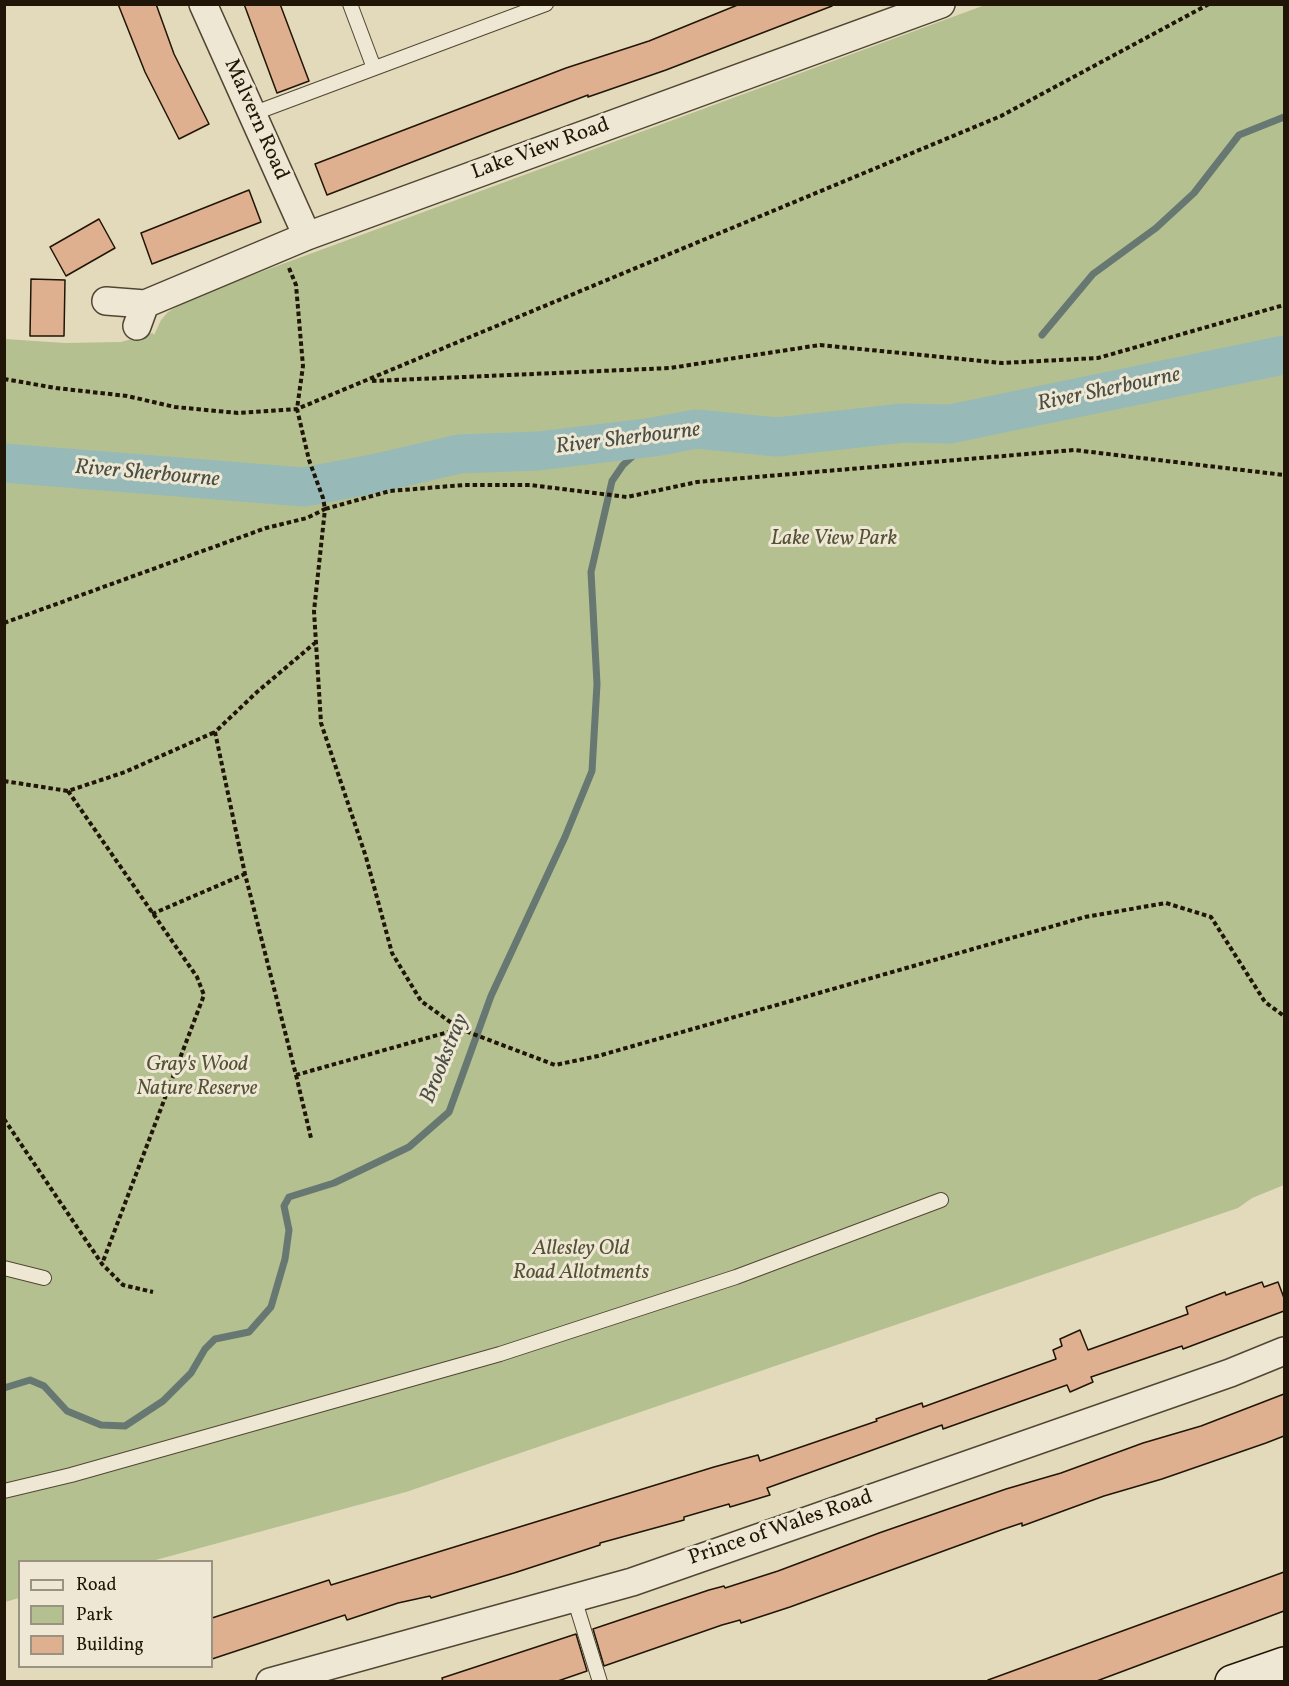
<!DOCTYPE html>
<html>
<head>
<meta charset="utf-8">
<style>
  body { margin:0 }
  #map { position:relative; width:1289px; height:1686px; overflow:hidden; background:#e3dabb; font-family:Vollkorn,serif }
  canvas { display:block }
  .frame { position:absolute; inset:0; border:6px solid #201506; pointer-events:none }
  .legend { position:absolute; left:18px; top:1560px; width:195px; height:108px; box-sizing:border-box; background:#ede7d3; border:2px solid #9b9381; margin:0; padding:8px 10px; list-style:none; font-size:18px; color:#201506 }
  .legend li { display:flex; align-items:center; gap:12px; height:30px }
  .legend b { width:30px; border:2px solid #9b9381 }
</style>
</head>
<body>
<div id="map">
<canvas width="1289" height="1686"></canvas>
<div class="frame"></div>
<ul class="legend">
<li><b style="height:8px;background:#ede7d3"></b>Road</li>
<li><b style="height:16px;background:#b4c090"></b>Park</li>
<li><b style="height:16px;background:#deb08f"></b>Building</li>
</ul>
</div>
<script>
const c = document.querySelector('canvas').getContext('2d');
c.lineJoin = 'round';
function fillPath(path, color) {
  c.fillStyle = color;
  c.fill(path, 'evenodd');
}
function shape(rows) {
  const path = new Path2D();
  for (const r of rows) {
    path.moveTo(r[0], r[1]);
    for (let i = 2; i < r.length; i += 2) path.lineTo(r[i], r[i + 1]);
  }
  return path;
}
function stroke(path, color, width, dash) {
  c.strokeStyle = color;
  c.lineWidth = width;
  c.lineCap = dash ? 'butt' : 'round';
  c.setLineDash(dash || []);
  c.stroke(path);
}
function drawText(font, color, halo, rows, align = 'center') {
  c.font = font + ' Vollkorn,serif';
  c.lineWidth = 6;
  c.setLineDash([]);
  c.textBaseline = 'middle';
  c.strokeStyle = halo;
  c.fillStyle = color;
  for (const [text, x, y, turn = 0] of rows) {
    c.save();
    c.translate(x, y);
    c.rotate((+turn || 0) * Math.PI / 180);
    c.textAlign = isNaN(turn) ? turn : align;
    if (halo) c.strokeText(text, 0, 0);
    c.fillText(text, 0, 0);
    c.restore();
  }
}
fillPath(shape([
  [985,5,1284,5,1284,1185,1252,1198,1238,1208,406,1492,152,1561,20,1562,19,1598,5,1602,5,339,65,343,121,342,153,333,154,335,161,320,168,312,193,297]
]), '#b4c090');
stroke(shape([
  [1042,335,1093,274,1156,228,1194,193,1239,135,1284,117],
  [4,1388,30,1380,44,1386,67,1411,101,1425,125,1426,163,1401,191,1373,205,1349,215,1339,249,1332,271,1307,285,1259,289,1230,284,1206,289,1197,334,1183,409,1147,449,1112,491,996,565,837,592,771,597,684,591,572,612,481,623,465,654,437]
]), '#677771', 7);
stroke(shape([
  [4,463,304,487,373,474,459,454,538,451,654,437,696,429,777,437,903,423,950,424,1284,355]
]), '#97b9b8', 39);
const building = shape([
  [118,4,156,4,174,54,209,124,179,139,145,72,118,4],
  [244,4,280,4,309,81,277,93,244,4],
  [740,4,832,4,832,6,666,70,588,97,588,95,495,130,327,195,315,164,566,68,649,41,740,4],
  [249,190,261,222,152,264,141,233,249,190],
  [99,219,115,248,66,276,50,247,99,219],
  [31,279,65,280,64,336,30,336,31,279],
  [1262,1282,1264,1287,1278,1282,1284,1298,1284,1311,1183,1349,1182,1346,1091,1377,1093,1382,1070,1392,1067,1385,943,1429,942,1425,767,1488,770,1495,730,1507,729,1504,708,1510,684,1517,684,1520,600,1543,600,1545,514,1573,431,1598,430,1596,398,1603,347,1620,345,1615,212,1659,212,1618,329,1580,331,1585,714,1467,758,1455,760,1461,877,1421,876,1419,922,1403,923,1407,1056,1359,1053,1350,1062,1346,1060,1339,1080,1330,1088,1350,1188,1314,1186,1307,1225,1292,1226,1295,1262,1282],
  [1284,1394,1284,1436,1266,1443,1162,1479,1104,1496,1022,1526,1022,1523,1001,1530,790,1607,741,1623,740,1620,722,1625,604,1666,593,1629,709,1590,724,1586,725,1588,778,1571,879,1533,1006,1489,1061,1473,1143,1443,1201,1426,1284,1394],
  [1284,1572,1284,1611,1094,1682,989,1682,988,1680,1284,1572],
  [576,1634,587,1671,555,1682,443,1682,442,1678,576,1634]
]);
fillPath(building, '#deb08f');
stroke(building, '#201506', 1.5);
const lane = shape([
  [350,4,374,68],
  [252,114,546,4],
  [4,1268,44,1278],
  [4,1491,71,1475,500,1354,736,1277,941,1200],
  [574,1598,600,1682]
]);
const street = shape([
  [203,4,307,236],
  [106,301,145,304,137,326],
  [145,304,307,236,941,4],
  [270,1682,632,1582,1230,1373,1284,1351]
]);
const secondary = shape([
  [1232,1682,1284,1664]
]);
stroke(lane, '#514633', 16);
stroke(street, '#514633', 30);
stroke(secondary, '#201506', 36);
stroke(shape([
  [289,268,296,285,303,366,297,409,309,460,323,498,325,509,390,491,464,485,530,485,627,497,697,482,1074,450,1284,475],
  [4,379,56,388,127,396,175,407,238,413,297,409,1001,116,1209,4],
  [372,381,670,368,820,345,1002,363,1098,358,1284,305],
  [4,623,266,528,307,518,325,509,314,611,321,723,366,857,392,953,421,1001,460,1029,555,1065,598,1056,1085,917,1166,903,1211,917,1265,1002,1284,1016],
  [316,642,257,692,215,732,245,874,296,1075,459,1029],
  [4,781,68,791,125,772,215,732],
  [68,791,197,977,204,995,102,1264],
  [152,914,245,874],
  [296,1075,311,1138],
  [4,1119,102,1264,123,1285,153,1292]
]), '#201506', 4, [4.5, 3]);
stroke(lane, '#ede7d3', 14);
stroke(street, '#ede7d3', 27);
stroke(secondary, '#ede7d3', 33);
drawText('21px', '#201506', '#ede7d3', [
  ["Malvern Road",255,120,66],
  ["Lake View Road",541,150,-20],
  ["Prince of Wales Road",781,1529,-19]
]);
drawText('italic 21px', '#545136', '#ede7d3', [
  ["Lake View Park",834,540],
  ["Gray's Wood",197,1066],
  ["Nature Reserve",197,1090],
  ["Allesley Old",581,1250],
  ["Road Allotments",581,1274]
]);
drawText('italic 22px', '#4a4e44', '#ede7d3', [
  ["River Sherbourne",1109,391,-12],
  ["River Sherbourne",628,440,-7],
  ["River Sherbourne",147,475,5],
  ["Brookstray",446,1059,-68]
]);
</script>
</body>
</html>
